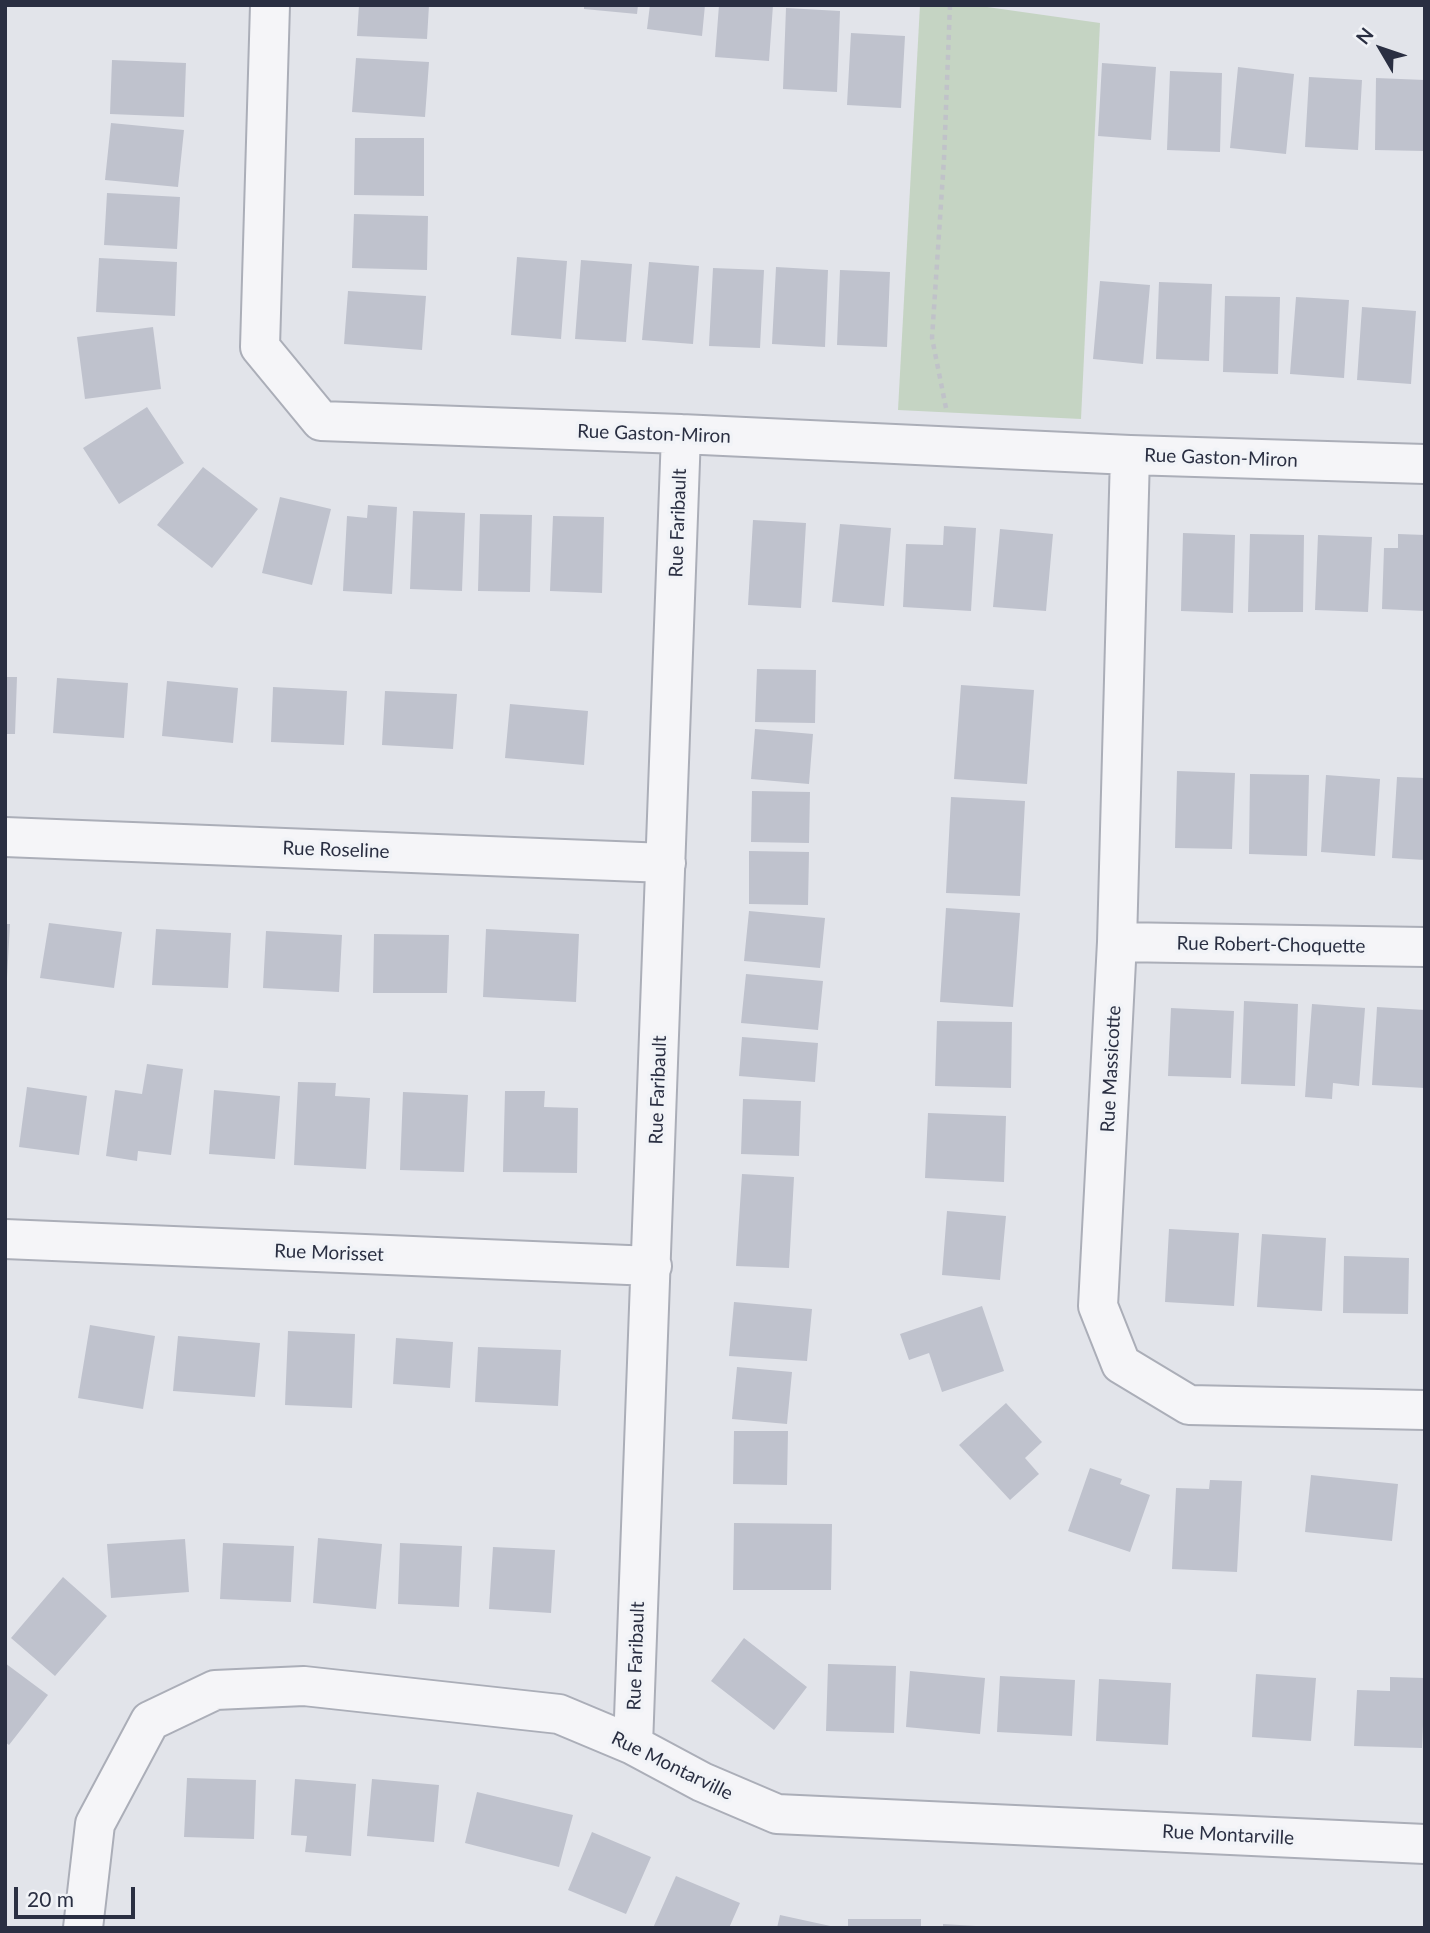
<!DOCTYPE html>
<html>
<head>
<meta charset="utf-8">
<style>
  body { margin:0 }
  #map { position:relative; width:1430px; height:1933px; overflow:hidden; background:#e2e4ea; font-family:Lato,sans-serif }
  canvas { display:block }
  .frame { position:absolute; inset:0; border:7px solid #2a2f42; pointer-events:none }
  .north { position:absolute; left:1346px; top:14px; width:70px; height:70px; -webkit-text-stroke:5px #f1f3f7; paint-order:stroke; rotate:309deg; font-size:19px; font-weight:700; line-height:28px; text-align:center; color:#2a2f42 }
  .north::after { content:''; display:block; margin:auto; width:24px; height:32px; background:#2a2f42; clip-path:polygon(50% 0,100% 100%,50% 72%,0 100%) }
  .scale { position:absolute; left:14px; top:1887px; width:121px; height:32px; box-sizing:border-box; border:4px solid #2a2f42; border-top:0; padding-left:9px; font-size:21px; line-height:24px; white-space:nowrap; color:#2a2f42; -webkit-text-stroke:5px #f1f3f7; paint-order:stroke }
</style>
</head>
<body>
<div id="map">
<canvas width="1430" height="1933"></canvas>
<div class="frame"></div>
<div class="north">N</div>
<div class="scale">20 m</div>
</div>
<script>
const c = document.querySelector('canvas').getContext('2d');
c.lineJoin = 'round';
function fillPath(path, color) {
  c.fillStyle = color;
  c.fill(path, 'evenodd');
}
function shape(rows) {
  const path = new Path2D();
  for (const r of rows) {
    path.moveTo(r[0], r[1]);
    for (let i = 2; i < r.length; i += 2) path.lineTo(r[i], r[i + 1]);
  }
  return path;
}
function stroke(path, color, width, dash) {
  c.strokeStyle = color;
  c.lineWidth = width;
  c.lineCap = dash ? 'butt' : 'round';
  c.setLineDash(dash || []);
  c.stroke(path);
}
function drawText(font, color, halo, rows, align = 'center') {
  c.font = font + ' Lato,sans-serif';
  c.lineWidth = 7;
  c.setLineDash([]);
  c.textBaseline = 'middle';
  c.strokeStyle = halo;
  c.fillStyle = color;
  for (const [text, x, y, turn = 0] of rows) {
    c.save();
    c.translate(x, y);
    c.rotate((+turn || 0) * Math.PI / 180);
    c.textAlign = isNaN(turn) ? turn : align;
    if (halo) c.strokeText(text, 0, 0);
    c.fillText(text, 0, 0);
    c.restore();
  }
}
fillPath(shape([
  [920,5,973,5,1100,23,1081,419,898,410]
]), '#c5d4c3');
fillPath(shape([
  [359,5,429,5,427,39,357,36],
  [584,5,638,5,637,14,584,9],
  [650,5,705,5,702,36,647,29],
  [719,5,773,5,769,61,715,57],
  [786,8,840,11,837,92,783,89],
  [851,33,905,36,901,108,847,105],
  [356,58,429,62,425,117,352,112],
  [112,60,186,63,184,117,110,114],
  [1102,63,1156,67,1151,140,1098,136],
  [1238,67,1294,74,1286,154,1230,148],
  [1170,71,1222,73,1220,152,1167,150],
  [1309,77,1362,80,1358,150,1305,147],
  [1376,78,1425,80,1425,151,1375,150],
  [111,123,184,130,178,187,105,180],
  [355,138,424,138,424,196,354,195],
  [107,193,180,197,177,249,104,245],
  [354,214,428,216,427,270,352,268],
  [517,257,567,261,561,339,511,335],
  [99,258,177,262,175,316,96,312],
  [581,260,632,264,626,342,575,339],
  [649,262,699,266,693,344,642,340],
  [776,267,828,270,825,347,772,344],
  [713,268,764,270,760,348,709,346],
  [840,270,890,272,887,347,837,345],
  [1100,281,1150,285,1143,364,1093,359],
  [1159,282,1212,284,1209,361,1156,359],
  [348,291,426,296,422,350,344,344],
  [1225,296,1280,297,1278,374,1223,372],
  [1296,297,1349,300,1344,378,1290,374],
  [1362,307,1416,311,1411,384,1357,380],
  [153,327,161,389,85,399,77,337],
  [147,407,184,463,119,504,83,448],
  [203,467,258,509,212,568,157,525],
  [280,497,331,509,312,585,262,573],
  [368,505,397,507,392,594,343,591,347,516,367,518],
  [413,511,465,513,462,591,410,589],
  [480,514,532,515,530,592,478,591],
  [553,516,604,517,602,593,550,591],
  [753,520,806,523,801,608,748,605],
  [840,524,891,528,884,606,832,602],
  [944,526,976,528,971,611,903,607,906,544,943,545],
  [1000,529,1053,534,1046,611,993,607],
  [1183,533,1235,535,1233,613,1181,611],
  [1250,534,1304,535,1303,612,1248,612],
  [1398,534,1425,535,1425,611,1382,609,1384,548,1398,548],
  [1318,535,1372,537,1368,612,1315,610],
  [757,669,816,670,815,723,755,722],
  [5,677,17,677,15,734,5,734],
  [57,678,128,683,124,738,53,733],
  [167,681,238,688,233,743,162,736],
  [961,685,1034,690,1027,784,954,779],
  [273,687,347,691,344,745,271,742],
  [385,691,457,694,453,749,382,745],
  [510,704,588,711,584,765,505,758],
  [755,729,813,734,809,784,751,779],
  [1177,771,1235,773,1232,849,1175,848],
  [1250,774,1309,775,1307,856,1249,854],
  [1326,775,1380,779,1375,856,1321,852],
  [1397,777,1425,778,1425,860,1392,858],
  [752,791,810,792,809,843,751,842],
  [951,797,1025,801,1020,896,946,893],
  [749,851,809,852,808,905,749,904],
  [946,908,1020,913,1013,1007,940,1002],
  [749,911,825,918,820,968,744,961],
  [49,923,122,932,114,988,40,978],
  [5,924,10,924,7,978,5,978],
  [156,929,231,933,228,988,152,985],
  [486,929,579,934,576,1002,483,997],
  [266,931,342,935,339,992,263,988],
  [374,934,449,935,447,993,373,993],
  [746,974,823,981,818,1030,741,1023],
  [1244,1001,1298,1004,1295,1086,1241,1084],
  [1312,1004,1365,1008,1359,1086,1333,1083,1332,1099,1305,1097],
  [1377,1007,1425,1010,1425,1088,1372,1085],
  [1171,1008,1234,1011,1231,1078,1168,1076],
  [937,1021,1012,1022,1011,1088,935,1086],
  [742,1037,818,1043,815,1082,739,1076],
  [147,1064,183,1069,171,1155,138,1151,137,1161,106,1156,115,1090,142,1094],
  [298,1082,336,1083,335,1096,370,1098,366,1169,294,1165],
  [27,1087,87,1096,79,1155,19,1147],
  [214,1090,280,1096,275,1159,209,1154],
  [505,1091,545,1091,544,1107,578,1108,577,1173,503,1172],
  [403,1092,468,1095,464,1172,400,1170],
  [743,1099,801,1101,799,1156,741,1154],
  [928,1113,1006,1116,1004,1182,925,1178],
  [742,1174,794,1177,789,1268,736,1266],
  [947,1211,1006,1216,1000,1280,942,1275],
  [1169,1229,1239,1233,1234,1306,1165,1302],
  [1262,1234,1326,1238,1322,1311,1257,1307],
  [1344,1256,1409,1258,1408,1314,1343,1313],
  [734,1302,812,1309,807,1361,729,1356],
  [982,1306,1004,1371,942,1392,929,1353,909,1360,900,1334],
  [90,1325,155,1336,143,1409,78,1398],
  [288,1331,355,1334,352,1408,285,1405],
  [178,1336,260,1343,255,1397,173,1391],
  [396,1338,453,1342,450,1388,393,1384],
  [478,1347,561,1350,558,1406,475,1402],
  [737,1367,792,1372,787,1424,732,1419],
  [1006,1403,1042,1442,1025,1458,1039,1474,1010,1500,959,1445],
  [734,1431,788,1431,787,1485,733,1484],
  [1090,1468,1122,1479,1120,1484,1150,1495,1130,1552,1068,1531],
  [1311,1475,1398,1484,1392,1541,1305,1532],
  [1210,1480,1242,1481,1237,1572,1172,1569,1176,1488,1209,1489],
  [734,1523,832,1524,831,1590,733,1590],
  [318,1538,382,1544,376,1609,313,1603],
  [185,1539,189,1592,111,1598,107,1544],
  [223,1543,294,1546,291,1602,220,1599],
  [400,1543,462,1546,459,1607,398,1604],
  [493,1547,555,1550,551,1613,489,1609],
  [63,1577,107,1616,55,1676,11,1638],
  [744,1638,807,1687,774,1730,711,1681],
  [5,1663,48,1695,9,1745,5,1742],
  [828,1664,896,1666,894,1733,826,1731],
  [910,1671,985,1678,980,1734,906,1727],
  [1256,1674,1316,1678,1311,1741,1252,1737],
  [1000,1676,1075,1680,1072,1736,997,1732],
  [1390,1677,1425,1678,1422,1748,1354,1746,1357,1690,1390,1691],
  [1099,1679,1171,1683,1168,1745,1096,1741],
  [187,1778,256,1780,254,1839,184,1837],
  [295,1779,356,1784,351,1856,305,1852,307,1836,291,1835],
  [372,1779,439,1785,434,1842,367,1836],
  [477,1792,573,1815,559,1867,465,1843],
  [592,1832,651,1857,626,1914,568,1890],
  [676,1876,740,1903,729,1928,653,1928],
  [780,1915,835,1927,835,1928,777,1928],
  [848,1919,921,1919,921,1928,848,1928],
  [943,1924,976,1926,976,1928,943,1928]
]), '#bfc2cd');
const minor = shape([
  [270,5,260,347,321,421,681,434,1130,455,1425,464],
  [1130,455,1117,942,1098,1306,1121,1364,1189,1405,1425,1410],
  [5,837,666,863],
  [1117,942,1425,947],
  [5,1239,652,1266],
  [633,1745,681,434],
  [83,1928,95,1824,150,1721,215,1690,304,1686,559,1714,633,1745,702,1782,777,1814,1425,1844]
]);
stroke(minor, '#abaeb8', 42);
stroke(shape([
  [946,408,932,338,944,159,950,5]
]), '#c0c2c9', 4.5, [5, 5]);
stroke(minor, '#f5f5f8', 38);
drawText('19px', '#2a2f42', '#f1f3f7', [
  ["Rue Gaston-Miron",654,434,2],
  ["Rue Gaston-Miron",1221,458,2],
  ["Rue Faribault",678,523,-88],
  ["Rue Roseline",336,850,2],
  ["Rue Robert-Choquette",1271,945,1],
  ["Rue Massicotte",1111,1069,-87],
  ["Rue Faribault",658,1090,-88],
  ["Rue Morisset",329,1253,2],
  ["Rue Faribault",636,1656,-88],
  ["Rue Montarville",672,1766,26],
  ["Rue Montarville",1228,1835,3]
]);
</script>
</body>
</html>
